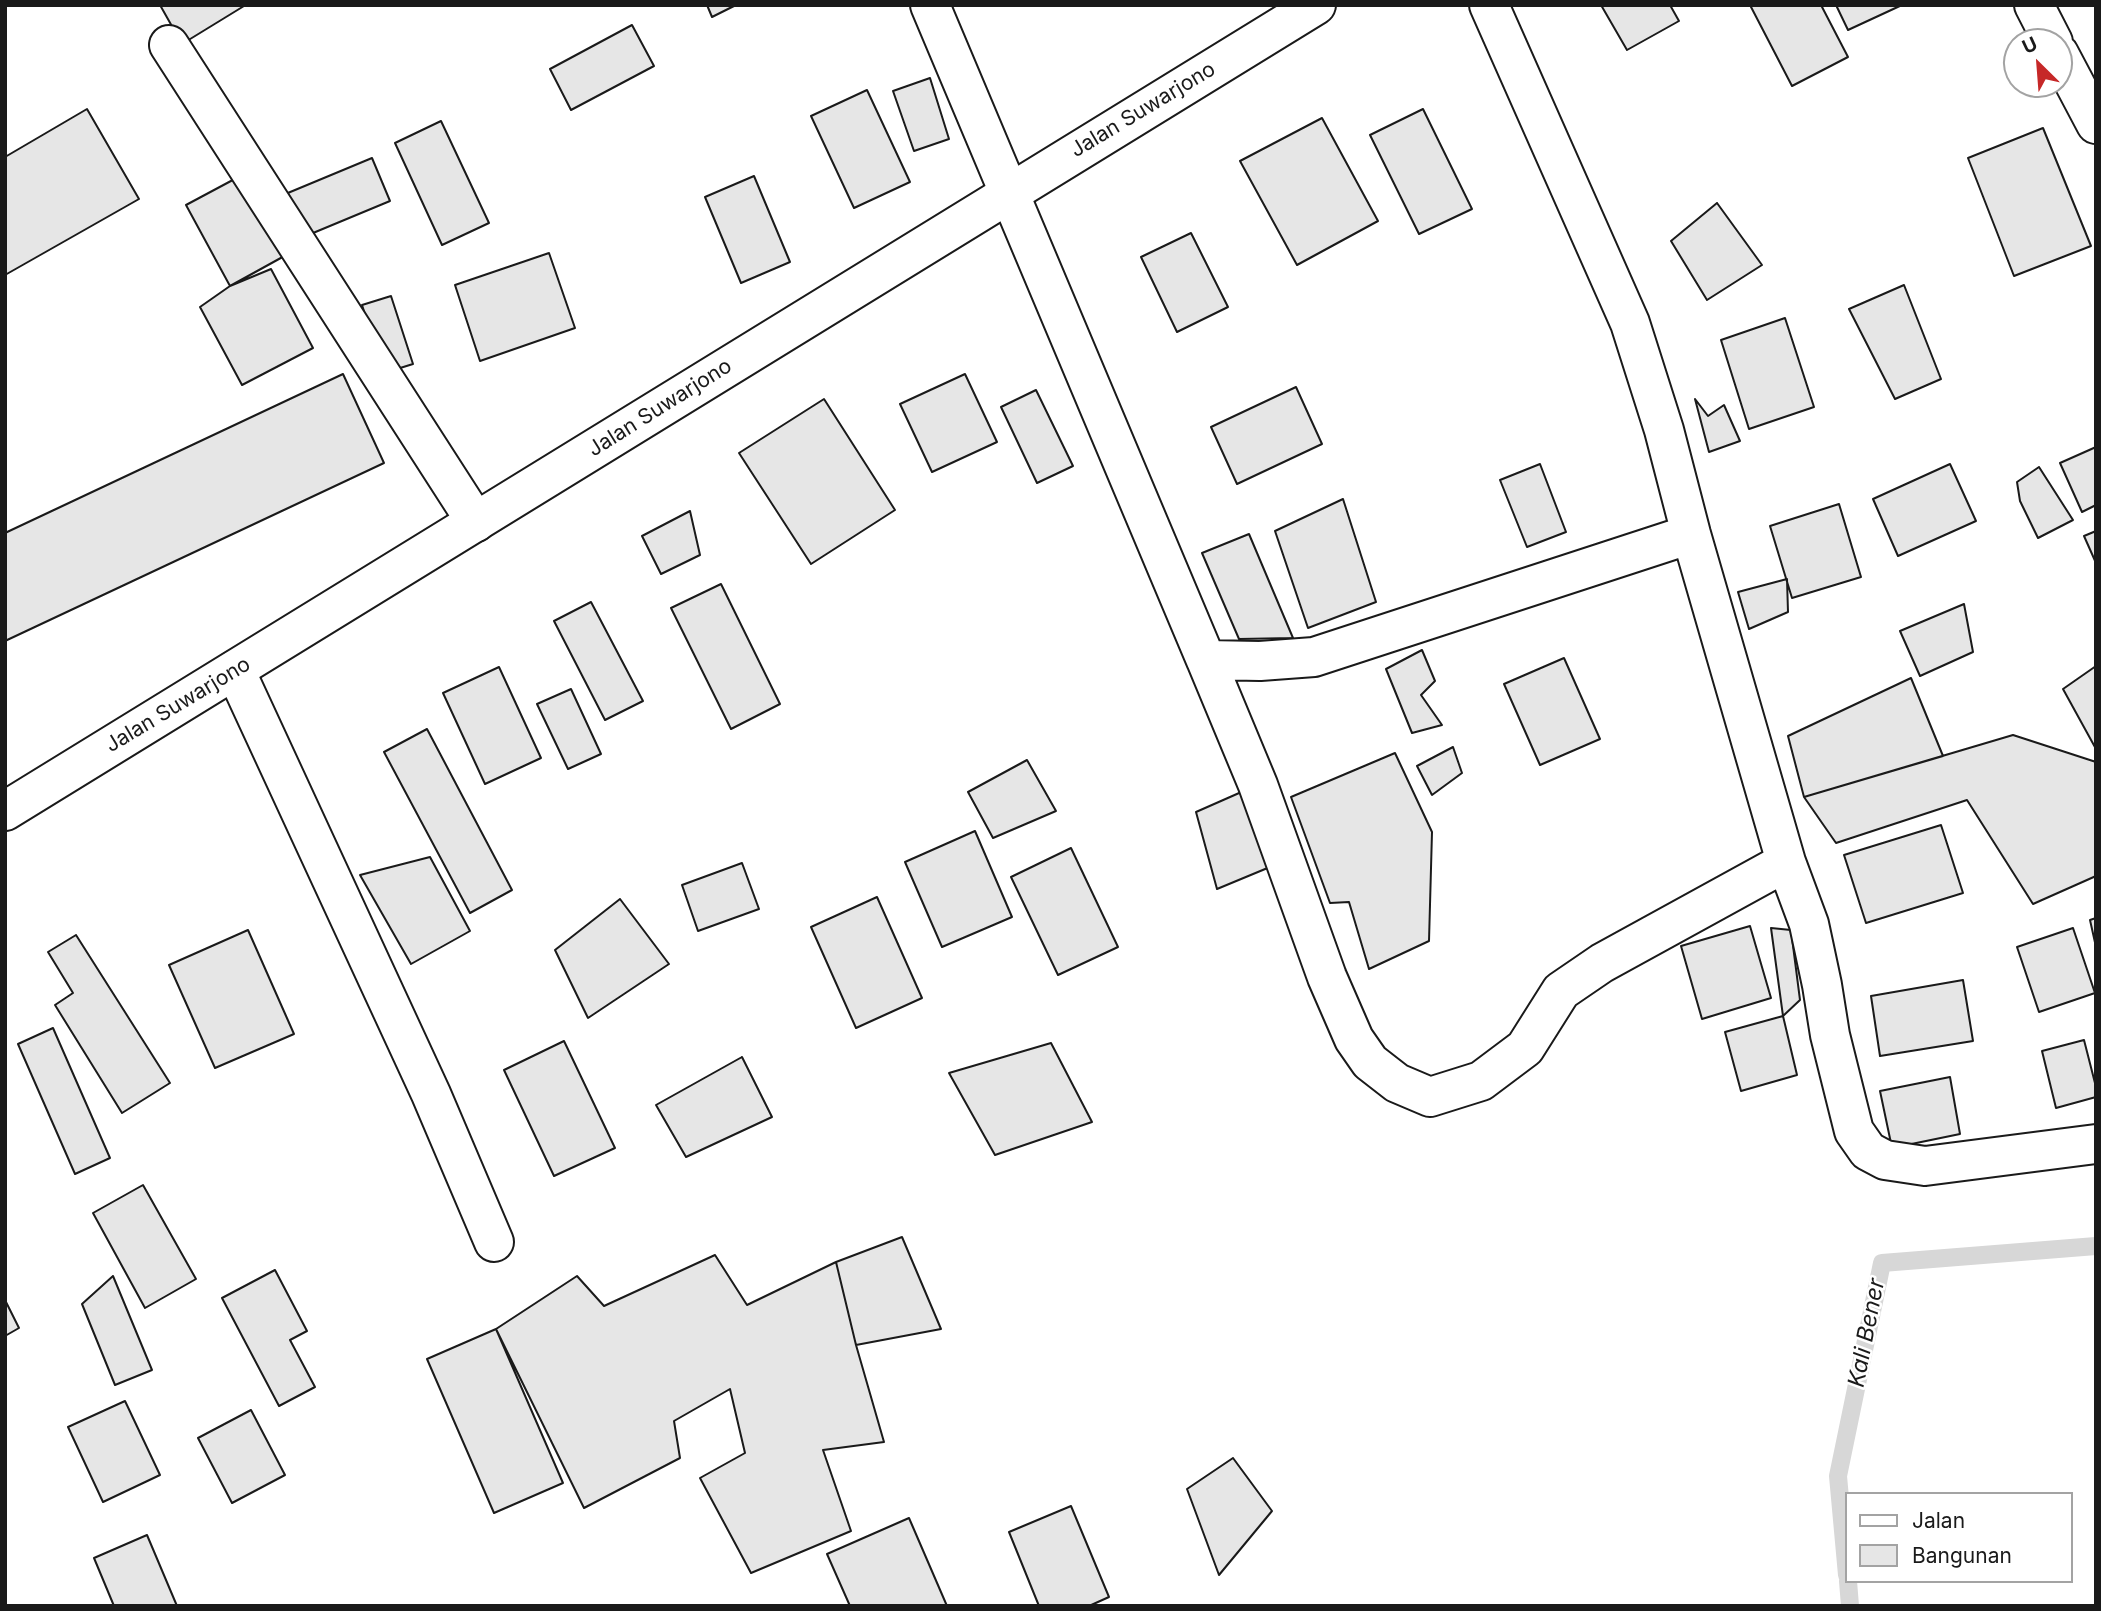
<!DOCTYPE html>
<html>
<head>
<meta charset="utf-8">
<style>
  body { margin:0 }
  #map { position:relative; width:2101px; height:1611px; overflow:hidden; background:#fff; font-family:Inter,sans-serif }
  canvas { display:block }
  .frame { position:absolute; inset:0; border:7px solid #1a1a1a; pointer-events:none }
  .legend { position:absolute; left:1845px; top:1492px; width:228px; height:91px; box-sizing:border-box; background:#fff; border:2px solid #a3a3a3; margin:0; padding:9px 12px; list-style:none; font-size:21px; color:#1a1a1a }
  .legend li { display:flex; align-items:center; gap:14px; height:35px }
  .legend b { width:35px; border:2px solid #a3a3a3 }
  .north { position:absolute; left:2003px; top:28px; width:70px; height:70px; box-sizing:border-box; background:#fff; border:2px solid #a3a3a3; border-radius:50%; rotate:335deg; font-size:19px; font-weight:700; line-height:28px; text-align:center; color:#1a1a1a }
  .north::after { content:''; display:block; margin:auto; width:24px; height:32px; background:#c62828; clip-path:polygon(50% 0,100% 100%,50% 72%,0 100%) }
</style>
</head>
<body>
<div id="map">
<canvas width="2101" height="1611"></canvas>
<div class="frame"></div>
<ul class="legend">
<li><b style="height:9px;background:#fff"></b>Jalan</li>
<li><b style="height:19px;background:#e6e6e6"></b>Bangunan</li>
</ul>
<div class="north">U</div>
</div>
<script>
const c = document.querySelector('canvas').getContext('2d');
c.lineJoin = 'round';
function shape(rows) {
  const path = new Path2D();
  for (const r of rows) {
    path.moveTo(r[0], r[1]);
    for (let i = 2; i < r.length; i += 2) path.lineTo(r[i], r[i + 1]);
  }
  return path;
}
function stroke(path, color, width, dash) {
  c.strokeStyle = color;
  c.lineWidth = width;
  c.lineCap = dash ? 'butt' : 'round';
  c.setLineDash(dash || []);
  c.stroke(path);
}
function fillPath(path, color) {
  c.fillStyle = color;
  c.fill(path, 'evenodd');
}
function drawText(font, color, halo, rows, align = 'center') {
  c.font = font + ' Inter,sans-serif';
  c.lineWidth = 5;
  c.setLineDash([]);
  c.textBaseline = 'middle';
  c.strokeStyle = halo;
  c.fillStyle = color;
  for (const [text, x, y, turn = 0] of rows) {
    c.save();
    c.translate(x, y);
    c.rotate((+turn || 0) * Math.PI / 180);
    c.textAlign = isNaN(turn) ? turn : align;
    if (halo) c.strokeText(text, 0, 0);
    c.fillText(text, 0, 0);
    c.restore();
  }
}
stroke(shape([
  [1847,1575,1838,1476,1882,1263,2096,1246],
  [1848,1581,1850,1606]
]), '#d7d7d7', 18);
const building = shape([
  [160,5,243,5,244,6,182,44,160,5],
  [707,5,736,5,712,17,707,5],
  [1601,5,1670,5,1679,21,1627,50,1601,5],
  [1750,5,1821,5,1848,57,1792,86,1750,5],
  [1836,5,1902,5,1848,30,1836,5],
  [632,25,654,66,571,110,550,69,632,25],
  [930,78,949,139,914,151,893,91,930,78],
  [867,90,910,182,854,208,811,116,867,90],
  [87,109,139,199,5,275,5,157,87,109],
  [1423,109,1472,209,1419,234,1370,135,1423,109],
  [1322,118,1378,221,1297,265,1240,161,1322,118],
  [441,121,489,223,442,245,395,143,441,121],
  [2043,128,2091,246,2014,276,1968,158,2043,128],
  [372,158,390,201,301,238,283,195,372,158],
  [244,174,288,254,230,286,186,205,244,174],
  [754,176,790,262,741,283,705,197,754,176],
  [1717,203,1762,265,1707,300,1671,241,1717,203],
  [1191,233,1228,307,1177,332,1141,257,1191,233],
  [549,253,575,328,480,361,455,285,549,253],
  [271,269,313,348,242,385,200,307,230,286,271,269],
  [1904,285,1941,379,1895,399,1849,309,1904,285],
  [391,296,413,364,384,373,362,305,391,296],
  [1785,318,1814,407,1749,429,1721,340,1785,318],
  [343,374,384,463,5,641,5,533,343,374],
  [965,374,997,442,932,472,900,404,965,374],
  [1296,387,1322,444,1237,484,1211,427,1296,387],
  [1036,390,1073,466,1037,483,1001,407,1036,390],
  [824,399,895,510,811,564,739,453,824,399],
  [1695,399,1708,416,1724,405,1740,441,1709,452,1695,399],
  [2096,447,2096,505,2082,512,2060,463,2096,447],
  [1540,464,1566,532,1527,547,1500,480,1540,464],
  [1950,464,1976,521,1898,556,1873,499,1950,464],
  [2039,467,2073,520,2038,538,2020,501,2017,482,2039,467],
  [1343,499,1376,602,1308,628,1275,531,1343,499],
  [1839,504,1861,577,1792,598,1770,526,1839,504],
  [690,511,700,555,661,574,642,536,690,511],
  [2096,531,2096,563,2084,536,2096,531],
  [1249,534,1293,638,1239,639,1202,553,1249,534],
  [1787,579,1788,612,1749,629,1738,592,1787,579],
  [721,584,780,704,731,729,671,608,721,584],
  [591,602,643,701,605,720,554,621,591,602],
  [1964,604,1973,652,1920,676,1900,631,1964,604],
  [1422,650,1435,681,1421,695,1442,725,1412,733,1386,669,1422,650],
  [1564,658,1600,739,1540,765,1504,684,1564,658],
  [2096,666,2096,749,2063,689,2096,666],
  [499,667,541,758,485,784,443,693,499,667],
  [1911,678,1943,756,1804,797,1788,736,1911,678],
  [571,689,601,754,568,769,537,704,571,689],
  [427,729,512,890,470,913,384,752,427,729],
  [2013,735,2096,762,2096,876,2033,904,1967,800,1836,843,1804,797,2013,735],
  [1453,747,1462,773,1432,795,1417,766,1453,747],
  [1395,753,1432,832,1429,941,1369,969,1349,902,1330,903,1291,797,1395,753],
  [1027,760,1056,811,993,838,968,792,1027,760],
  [1255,786,1282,862,1217,889,1196,812,1255,786],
  [1941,825,1963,893,1866,923,1844,855,1941,825],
  [975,831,1012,917,942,947,905,862,975,831],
  [1071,848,1118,947,1058,975,1011,877,1071,848],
  [430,857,470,931,411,964,360,875,430,857],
  [742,863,759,909,698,931,682,885,742,863],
  [877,897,922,998,856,1028,811,927,877,897],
  [620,899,669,964,588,1018,555,950,620,899],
  [2096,918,2096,947,2090,920,2096,918],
  [1750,926,1771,998,1702,1019,1681,946,1750,926],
  [1771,928,1791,930,1800,1000,1783,1016,1771,928],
  [2073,928,2095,993,2039,1012,2017,947,2073,928],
  [248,930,294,1034,215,1068,169,965,248,930],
  [76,935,170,1083,122,1113,55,1005,73,993,48,952,76,935],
  [1963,980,1973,1041,1880,1056,1871,996,1963,980],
  [1783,1016,1797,1075,1741,1091,1725,1032,1783,1016],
  [53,1028,110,1158,75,1174,18,1044,53,1028],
  [2084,1040,2096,1087,2096,1097,2056,1108,2042,1051,2084,1040],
  [564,1041,615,1148,554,1176,504,1070,564,1041],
  [1051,1043,1092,1122,995,1155,949,1073,1051,1043],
  [742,1057,772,1117,686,1157,656,1105,742,1057],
  [1950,1077,1960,1134,1892,1148,1880,1091,1950,1077],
  [143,1185,196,1279,145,1308,93,1213,143,1185],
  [902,1237,941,1329,856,1345,836,1262,902,1237],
  [715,1255,747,1305,836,1262,856,1345,884,1442,823,1450,851,1531,751,1573,700,1478,745,1453,730,1389,674,1421,680,1458,584,1508,496,1329,577,1276,604,1306,715,1255],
  [275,1270,307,1331,290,1340,315,1387,279,1406,222,1298,275,1270],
  [113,1276,152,1370,115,1385,82,1304,113,1276],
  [5,1300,19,1328,5,1336,5,1300],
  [496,1329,563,1483,494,1513,427,1359,496,1329],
  [125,1401,160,1475,103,1502,68,1427,125,1401],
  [251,1410,285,1475,232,1503,198,1438,251,1410],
  [1233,1458,1272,1511,1219,1575,1187,1489,1233,1458],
  [1071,1506,1109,1597,1089,1606,1039,1606,1009,1532,1071,1506],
  [909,1518,947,1606,850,1606,827,1554,909,1518],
  [147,1535,177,1606,114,1606,94,1558,147,1535]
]);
fillPath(building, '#e6e6e6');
stroke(building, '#1a1a1a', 2);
const minor = shape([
  [930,5,1206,660,1260,661,1314,657,1691,534],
  [1489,5,1630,323,1664,430,1691,534,1786,862,1809,924,1822,985,1830,1035,1854,1131,1868,1151,1885,1160,1925,1166,2096,1144],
  [2034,5,2053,42],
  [169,45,476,522],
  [2059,54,2096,124],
  [1206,660,1258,785,1327,977,1354,1039,1370,1062,1397,1083,1430,1097,1481,1081,1525,1048,1561,991,1602,963,1786,862],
  [235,670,431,1094,494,1242]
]);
const tertiary = shape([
  [5,811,1316,5]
]);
stroke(minor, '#1a1a1a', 42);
stroke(tertiary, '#1a1a1a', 42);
stroke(minor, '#fff', 38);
stroke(tertiary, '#fff', 38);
drawText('21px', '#1a1a1a', '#fff', [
  ["Jalan Suwarjono",1143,110,-31],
  ["Jalan Suwarjono",660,408,-32],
  ["Jalan Suwarjono",178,705,-31]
]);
drawText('italic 23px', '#1a1a1a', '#fff', [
  ["Kali Bener",1867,1333,-79]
]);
</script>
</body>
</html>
